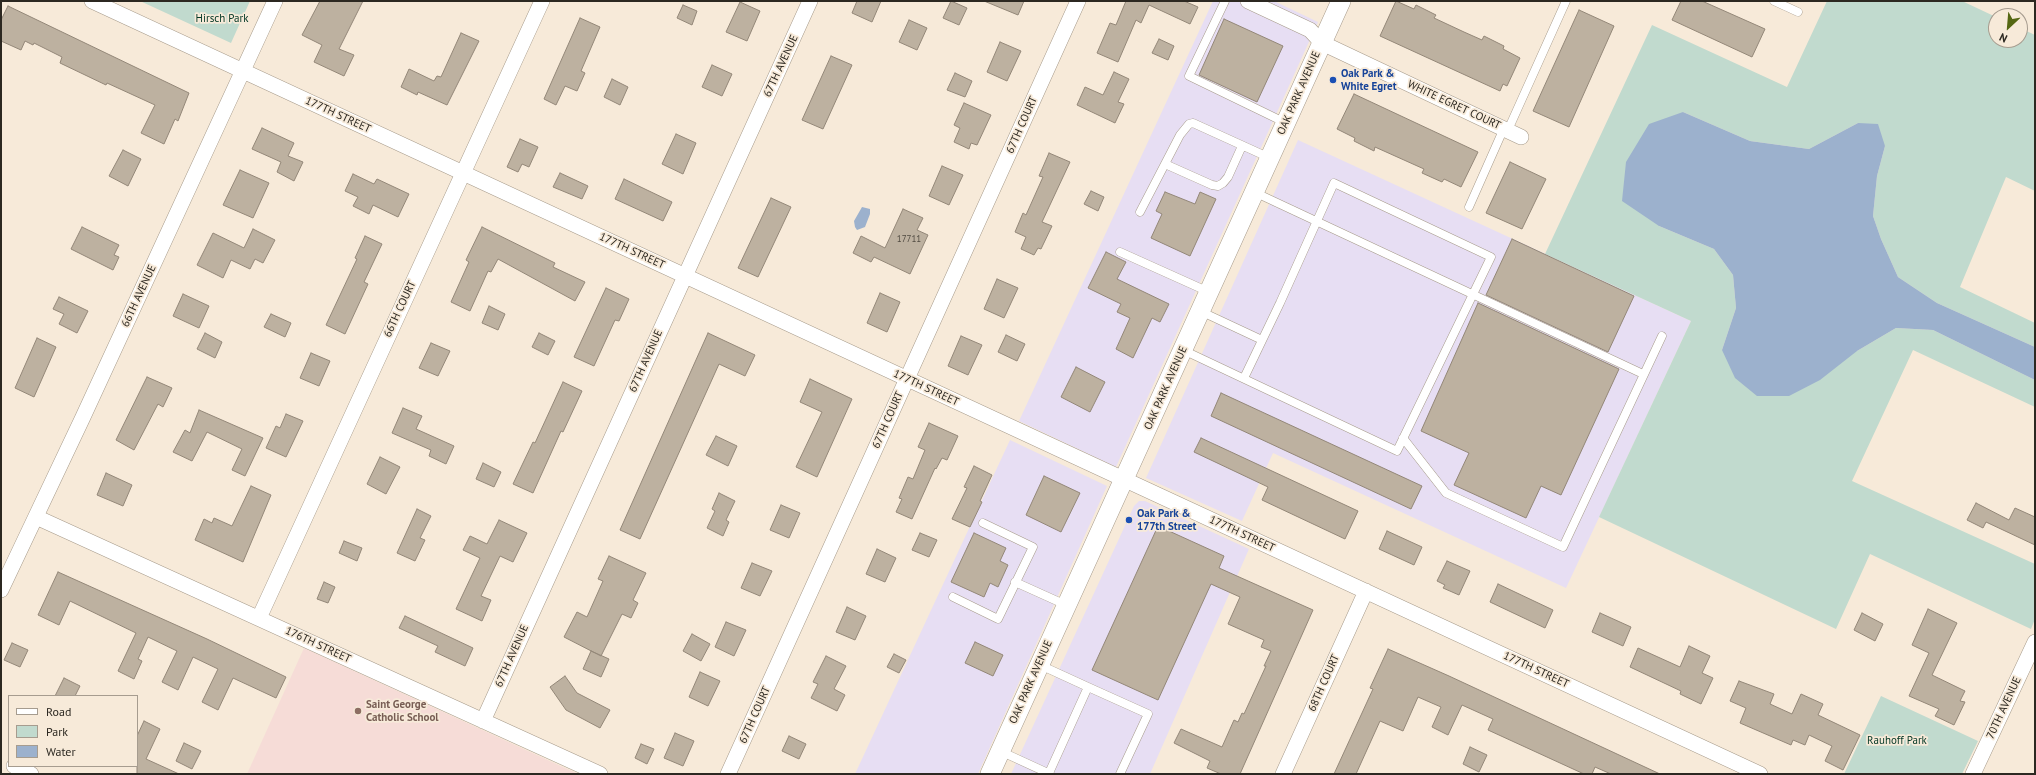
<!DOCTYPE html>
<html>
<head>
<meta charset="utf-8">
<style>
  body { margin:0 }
  #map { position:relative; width:2036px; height:775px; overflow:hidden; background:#f7ead9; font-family:"PT Sans",sans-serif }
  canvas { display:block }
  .frame { position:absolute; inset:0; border:2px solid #2c2821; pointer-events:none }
  .legend { position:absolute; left:8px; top:695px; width:130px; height:72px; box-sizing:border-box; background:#f7ead9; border:1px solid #a69c8f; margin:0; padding:5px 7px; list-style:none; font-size:12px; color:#2c2821 }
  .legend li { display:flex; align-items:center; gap:8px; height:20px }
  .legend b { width:20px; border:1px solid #a69c8f }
  .north { position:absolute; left:1988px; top:8px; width:40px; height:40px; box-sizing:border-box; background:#f7ead9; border:1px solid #a69c8f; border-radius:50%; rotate:206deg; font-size:11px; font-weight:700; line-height:16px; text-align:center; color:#2c2821 }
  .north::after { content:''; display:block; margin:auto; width:14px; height:18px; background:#556712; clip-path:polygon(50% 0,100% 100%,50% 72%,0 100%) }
</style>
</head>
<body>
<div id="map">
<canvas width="2036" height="775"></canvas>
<div class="frame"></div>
<ul class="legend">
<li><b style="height:5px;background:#fff"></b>Road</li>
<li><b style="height:11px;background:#c1dace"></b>Park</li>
<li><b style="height:11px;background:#9cb1cd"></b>Water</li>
</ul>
<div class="north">N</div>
</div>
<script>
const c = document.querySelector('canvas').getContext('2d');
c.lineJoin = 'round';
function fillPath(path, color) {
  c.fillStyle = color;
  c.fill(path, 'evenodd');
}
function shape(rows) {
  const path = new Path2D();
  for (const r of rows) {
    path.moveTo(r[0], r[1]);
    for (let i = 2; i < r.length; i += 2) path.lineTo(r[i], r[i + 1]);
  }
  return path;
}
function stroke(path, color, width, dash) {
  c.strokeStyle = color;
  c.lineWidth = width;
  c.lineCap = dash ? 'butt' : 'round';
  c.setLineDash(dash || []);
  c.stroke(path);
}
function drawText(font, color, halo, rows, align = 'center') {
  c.font = font + ' "PT Sans",sans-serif';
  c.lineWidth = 3.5;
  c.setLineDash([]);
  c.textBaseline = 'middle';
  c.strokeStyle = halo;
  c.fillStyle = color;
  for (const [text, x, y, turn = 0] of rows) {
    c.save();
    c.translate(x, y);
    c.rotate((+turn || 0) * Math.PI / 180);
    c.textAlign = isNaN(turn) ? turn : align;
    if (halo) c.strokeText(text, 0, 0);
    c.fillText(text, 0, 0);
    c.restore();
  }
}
fillPath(shape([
  [1213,1,1274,1,1318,22,1116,467,1019,421],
  [1298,140,1691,321,1566,588,1273,453,1242,521,1146,478],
  [1010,440,1107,486,978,774,855,774],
  [1139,501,1145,501,1249,549,1150,774,1011,774,1134,506]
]), '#e7def3');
fillPath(shape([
  [304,648,578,774,247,774]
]), '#f6dcd7');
fillPath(shape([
  [140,1,250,1,231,43],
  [1827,1,1962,1,1996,17,1996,40,2020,40,2020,28,2035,35,2035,191,2006,177,1960,287,2035,323,2035,347,1937,303,1898,277,1881,239,1873,216,1877,176,1885,146,1858,123,1809,149,1750,141,1683,112,1659,226,1714,249,1733,275,1736,308,1722,350,1857,351,1896,328,1933,330,2035,380,2035,407,1913,350,1852,481,2035,564,2035,619,2031,629,1870,554,1836,629,1599,517,1691,321,1545,254,1652,25,1787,87],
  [1881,696,1978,741,1962,774,1844,774]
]), '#c1dace');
fillPath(shape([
  [1683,112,1750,141,1809,149,1858,123,1878,124,1885,146,1877,176,1873,216,1881,239,1898,277,1937,303,2035,347,2035,380,1933,330,1896,328,1857,351,1820,380,1789,396,1757,396,1735,378,1722,350,1736,308,1733,275,1714,249,1659,226,1622,201,1626,162,1649,124],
  [862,207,870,209,870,214,865,227,857,230,855,227,854,221]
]), '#9cb1cd');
const building = shape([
  [320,1,363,1,339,49,354,55,344,76,314,62,322,45,302,35,320,1],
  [857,1,881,1,872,22,852,13,857,1],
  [951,1,967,8,959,25,943,18,951,1],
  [984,1,1024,1,1018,15,984,1],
  [1126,1,1184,1,1198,7,1190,24,1149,5,1141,23,1136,20,1118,62,1097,53,1110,23,1116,25,1126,1],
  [1396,1,1414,9,1416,5,1436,15,1434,18,1464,32,1482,40,1484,36,1504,46,1503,49,1520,58,1507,86,1503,84,1500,91,1380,36,1396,1],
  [1681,1,1702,1,1765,29,1752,57,1672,20,1681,1],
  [740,2,760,11,747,41,726,32,740,2],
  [683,5,697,11,692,25,677,18,683,5],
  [8,6,189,93,178,121,175,119,164,144,141,133,155,105,107,83,106,85,60,63,62,57,34,43,33,45,25,41,21,50,1,41,1,20,8,6],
  [1579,10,1614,26,1569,127,1533,111,1579,10],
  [580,18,600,27,581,71,585,73,577,91,565,86,556,105,544,99,580,18],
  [1224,19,1283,46,1257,102,1199,75,1224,19],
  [909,20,927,28,917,50,899,42,909,20],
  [461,33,479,41,447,105,418,92,417,95,401,87,409,69,434,81,437,76,441,77,461,33],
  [1159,39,1174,46,1168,60,1152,53,1159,39],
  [1000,42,1021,51,1007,81,987,72,1000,42],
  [831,56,852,65,823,129,802,120,831,56],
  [712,65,732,74,722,96,702,87,712,65],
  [1114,72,1129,79,1118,102,1124,104,1115,123,1077,105,1085,87,1103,95,1114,72],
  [955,73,972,81,965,97,947,90,955,73],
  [612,79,628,87,620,105,604,97,612,79],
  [1354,94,1478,152,1461,187,1444,179,1442,182,1422,173,1424,169,1375,147,1374,151,1354,141,1355,138,1337,129,1354,94],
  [964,103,991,115,977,145,971,143,969,149,954,142,960,128,954,125,964,103],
  [262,128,294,143,288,156,303,162,294,181,277,172,281,162,252,149,262,128],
  [676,134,696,143,683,174,662,164,676,134],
  [520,139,538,147,529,167,522,164,518,172,507,167,520,139],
  [123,150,141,159,128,186,109,176,123,150],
  [1049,153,1070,162,1042,222,1052,226,1041,249,1038,248,1034,255,1021,249,1026,237,1015,232,1023,213,1026,215,1043,177,1039,176,1049,153],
  [1510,162,1546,179,1522,229,1486,213,1510,162],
  [942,166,963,175,949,205,929,196,942,166],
  [240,170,269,183,253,218,223,205,240,170],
  [560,173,588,186,582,199,553,187,560,173],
  [353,174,374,184,377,179,409,194,398,217,373,205,369,214,353,206,358,197,345,191,353,174],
  [624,179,672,202,663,221,615,199,624,179],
  [1091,191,1104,197,1098,211,1084,204,1091,191],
  [1165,192,1195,204,1200,192,1216,199,1190,256,1151,238,1162,214,1156,211,1165,192],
  [771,198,791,207,758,277,738,268,771,198],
  [903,209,923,218,917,230,928,235,910,274,874,257,871,262,853,253,861,236,885,248,903,209],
  [82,227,119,245,114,255,119,257,113,270,71,249,82,227],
  [482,227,555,263,553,267,585,282,575,301,498,259,491,272,488,271,470,311,451,302,469,262,466,260,482,227],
  [253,229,275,240,263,263,255,259,250,269,231,260,223,278,197,265,213,233,244,248,253,229],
  [365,236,382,244,364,282,368,284,345,334,326,325,357,259,355,258,365,236],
  [1512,239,1634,296,1608,352,1486,295,1512,239],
  [1106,252,1126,262,1117,279,1169,304,1160,322,1152,318,1133,358,1116,349,1130,318,1117,312,1121,304,1088,288,1106,252],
  [997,279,1018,288,1004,318,984,309,997,279],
  [606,288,629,299,619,321,615,320,594,366,574,357,606,288],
  [880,293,900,302,887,332,867,323,880,293],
  [183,294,209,306,199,328,173,316,183,294],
  [59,297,88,311,77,333,59,324,64,314,53,309,59,297],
  [1478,303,1619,369,1561,495,1541,486,1526,518,1454,485,1469,453,1421,431,1478,303],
  [489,306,505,314,498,330,482,323,489,306],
  [271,314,291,323,285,337,264,327,271,314],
  [205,333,222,342,215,358,197,349,205,333],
  [539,333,555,341,548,355,532,347,539,333],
  [708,333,755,355,745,376,719,364,640,539,620,530,708,333],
  [1006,335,1025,344,1017,361,998,352,1006,335],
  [961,336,982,345,968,375,948,366,961,336],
  [37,338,56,347,34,397,15,388,37,338],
  [431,343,450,351,438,376,419,368,431,343],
  [311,353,330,361,319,386,300,378,311,353],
  [1076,367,1105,382,1090,412,1061,397,1076,367],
  [147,377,172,388,163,407,158,404,134,450,116,440,147,377],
  [810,379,852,399,817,477,796,467,822,412,800,402,810,379],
  [563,382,582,391,563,432,561,431,533,493,513,484,533,442,535,443,563,382],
  [1221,393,1422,486,1411,509,1211,416,1221,393],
  [403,408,422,416,416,429,454,446,446,464,429,456,431,450,392,433,403,408],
  [199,410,263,438,245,476,232,470,242,449,207,432,192,461,173,452,185,430,190,433,199,410],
  [286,414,303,421,286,457,266,448,276,426,280,428,286,414],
  [929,423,958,436,947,460,942,458,936,469,935,468,912,519,896,512,902,499,899,498,908,477,913,479,925,450,918,447,929,423],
  [716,436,737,446,728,466,706,455,716,436],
  [1201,438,1358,511,1345,539,1262,500,1268,487,1194,452,1201,438],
  [380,457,400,467,386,494,367,484,380,457],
  [483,463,501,472,494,487,476,479,483,463],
  [974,466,992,475,980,501,982,502,970,527,952,519,967,488,964,487,974,466],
  [106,473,132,485,123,506,97,495,106,473],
  [1044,476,1080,493,1061,532,1026,515,1044,476],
  [251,486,271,495,243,562,195,540,204,519,212,523,214,518,232,526,251,486],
  [719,493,735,501,726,520,729,522,723,536,707,528,715,511,712,509,719,493],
  [1976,503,2009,520,2015,508,2035,517,2035,545,1986,522,1983,528,1967,520,1976,503],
  [781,505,800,513,789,538,770,530,781,505],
  [417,509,431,516,420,538,425,540,415,561,397,553,417,509],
  [499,520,527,533,513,562,500,556,481,596,491,600,482,621,456,609,480,558,463,550,470,536,487,544,499,520],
  [1158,526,1224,556,1219,568,1313,610,1240,774,1221,774,1207,768,1210,761,1174,743,1181,729,1222,747,1234,720,1238,722,1242,713,1244,714,1266,666,1264,666,1271,651,1261,647,1264,640,1228,624,1240,597,1211,584,1158,700,1092,670,1158,526],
  [1387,531,1422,547,1414,565,1379,549,1387,531],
  [920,533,937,540,929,557,912,550,920,533],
  [974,533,1006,548,1000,561,1008,565,998,587,990,583,984,597,951,582,974,533],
  [344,541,362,548,357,561,339,553,344,541],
  [877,549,896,558,885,582,866,574,877,549],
  [609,556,646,573,633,600,638,603,631,618,622,614,601,656,564,637,577,612,587,617,603,581,598,579,609,556],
  [1447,561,1470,571,1459,595,1443,588,1445,585,1437,581,1447,561],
  [752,563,772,571,760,596,741,588,752,563],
  [58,572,207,639,286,677,276,698,233,678,218,710,202,702,218,669,193,657,178,690,162,682,177,651,148,637,138,659,142,661,134,679,118,671,136,633,70,601,59,625,38,615,58,572],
  [324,582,335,587,328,603,317,599,324,582],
  [1498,584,1553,610,1545,628,1490,602,1498,584],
  [847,607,866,616,855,640,836,632,847,607],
  [1928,609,1957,623,1932,675,1965,691,1960,701,1965,702,1954,725,1935,716,1939,709,1909,696,1929,653,1912,645,1928,609],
  [1600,613,1631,627,1623,646,1592,632,1600,613],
  [1862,613,1883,624,1875,641,1854,630,1862,613],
  [405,616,473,648,465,666,435,652,438,646,399,628,405,616],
  [726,622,746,630,734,656,715,647,726,622],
  [692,634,710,644,701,661,683,651,692,634],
  [975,642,1003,655,993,676,965,663,975,642],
  [12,643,28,650,20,667,4,660,12,643],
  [1689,646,1710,656,1702,673,1713,678,1701,704,1680,694,1681,691,1630,667,1638,648,1680,667,1689,646],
  [1388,649,1449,676,1660,774,1611,774,1595,767,1592,774,1584,774,1488,730,1493,719,1462,705,1448,735,1432,727,1441,707,1418,697,1403,731,1380,721,1356,774,1334,774,1373,689,1370,688,1388,649],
  [591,651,609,659,601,677,583,669,591,651],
  [894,654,906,660,899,673,887,667,894,654],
  [826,656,846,666,834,689,845,695,837,711,811,698,818,684,813,682,826,656],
  [700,672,720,681,708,706,689,697,700,672],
  [565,676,577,693,610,710,600,728,566,710,550,687,565,676],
  [64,678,80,686,75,696,55,696,64,678],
  [1739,681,1774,694,1770,704,1792,714,1801,694,1823,704,1818,715,1860,735,1843,770,1825,761,1832,746,1809,735,1805,745,1793,740,1791,745,1740,723,1746,708,1730,701,1739,681],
  [144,721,160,729,146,759,179,774,137,774,137,736,144,721],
  [675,733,694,741,683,766,664,758,675,733],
  [789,736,806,744,799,759,782,751,789,736],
  [184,743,201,751,192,769,176,761,184,743],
  [641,744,654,749,647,764,635,758,641,744],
  [1470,747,1487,755,1479,772,1463,764,1470,747]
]);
fillPath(building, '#bdb1a0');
stroke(building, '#938778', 1);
const service = shape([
  [1225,1,1189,76,1286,123],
  [1774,1,1798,12],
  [1508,130,1566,1],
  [1165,164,1212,185,1218,186,1223,183,1228,177,1242,146],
  [1254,192,1643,374],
  [1469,207,1504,128],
  [1140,212,1180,135,1189,124,1193,123,1270,158],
  [1120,252,1209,292],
  [1200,311,1262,340],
  [1183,350,1397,451,1491,257,1334,183,1280,303,1244,378],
  [1403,438,1446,493,1563,547,1662,336],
  [1015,582,1066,605],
  [953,597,998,619,1033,547,983,523],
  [1040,665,1088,687],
  [1000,751,1050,774],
  [1049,773,1088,687,1148,714,1120,774]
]);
const minor = shape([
  [92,1,1760,774],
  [1248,1,1310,30,1322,43,1521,137],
  [36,517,600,774],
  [1,590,83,417,275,1],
  [259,618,542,1],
  [483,721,810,1],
  [14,766,31,774],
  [728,774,1078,1],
  [1283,774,1366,591],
  [1973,774,2035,642]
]);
const tertiary = shape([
  [990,774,1341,1]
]);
stroke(service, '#a69a8a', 9);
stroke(minor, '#a69a8a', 16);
stroke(tertiary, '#a69a8a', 20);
stroke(service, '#fff', 8);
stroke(minor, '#fff', 15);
stroke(tertiary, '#fff', 19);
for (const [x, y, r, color] of [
  [1333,80,4,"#1a4fb4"],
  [1129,520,4,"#1a4fb4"],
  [358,711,4,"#8d6e63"]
]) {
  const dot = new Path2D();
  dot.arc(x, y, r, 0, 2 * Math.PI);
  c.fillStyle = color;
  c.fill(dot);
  stroke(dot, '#f7ead9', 1.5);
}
drawText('9px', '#504a41', null, [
  ["17711",909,239]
]);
drawText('11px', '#013624', '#f7ead9', [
  ["Hirsch Park",222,19],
  ["Rauhoff Park",1897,741]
]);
drawText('11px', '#2c2821', '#f7ead9', [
  ["67TH AVENUE",781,66,-65],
  ["OAK PARK AVENUE",1299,93,-66],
  ["WHITE EGRET COURT",1454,105,25],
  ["177TH STREET",338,115,25],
  ["67TH COURT",1022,125,-66],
  ["177TH STREET",632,251,25],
  ["66TH AVENUE",139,296,-65],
  ["66TH COURT",400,309,-65],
  ["67TH AVENUE",646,361,-66],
  ["177TH STREET",926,388,25],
  ["OAK PARK AVENUE",1166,388,-66],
  ["67TH COURT",888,420,-66],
  ["177TH STREET",1242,534,25],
  ["176TH STREET",318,645,25],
  ["67TH AVENUE",512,656,-66],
  ["177TH STREET",1536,670,25],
  ["OAK PARK AVENUE",1031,682,-66],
  ["68TH COURT",1324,683,-66],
  ["70TH AVENUE",2004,708,-65],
  ["67TH COURT",755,715,-66]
]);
drawText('bold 11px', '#164399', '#f7ead9', [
  ["Oak Park &",1341,74],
  ["White Egret",1341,87],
  ["Oak Park &",1137,514],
  ["177th Street",1137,527]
], 'left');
drawText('bold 11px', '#785e54', '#f7ead9', [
  ["Saint George",366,705],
  ["Catholic School",366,718]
], 'left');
</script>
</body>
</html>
